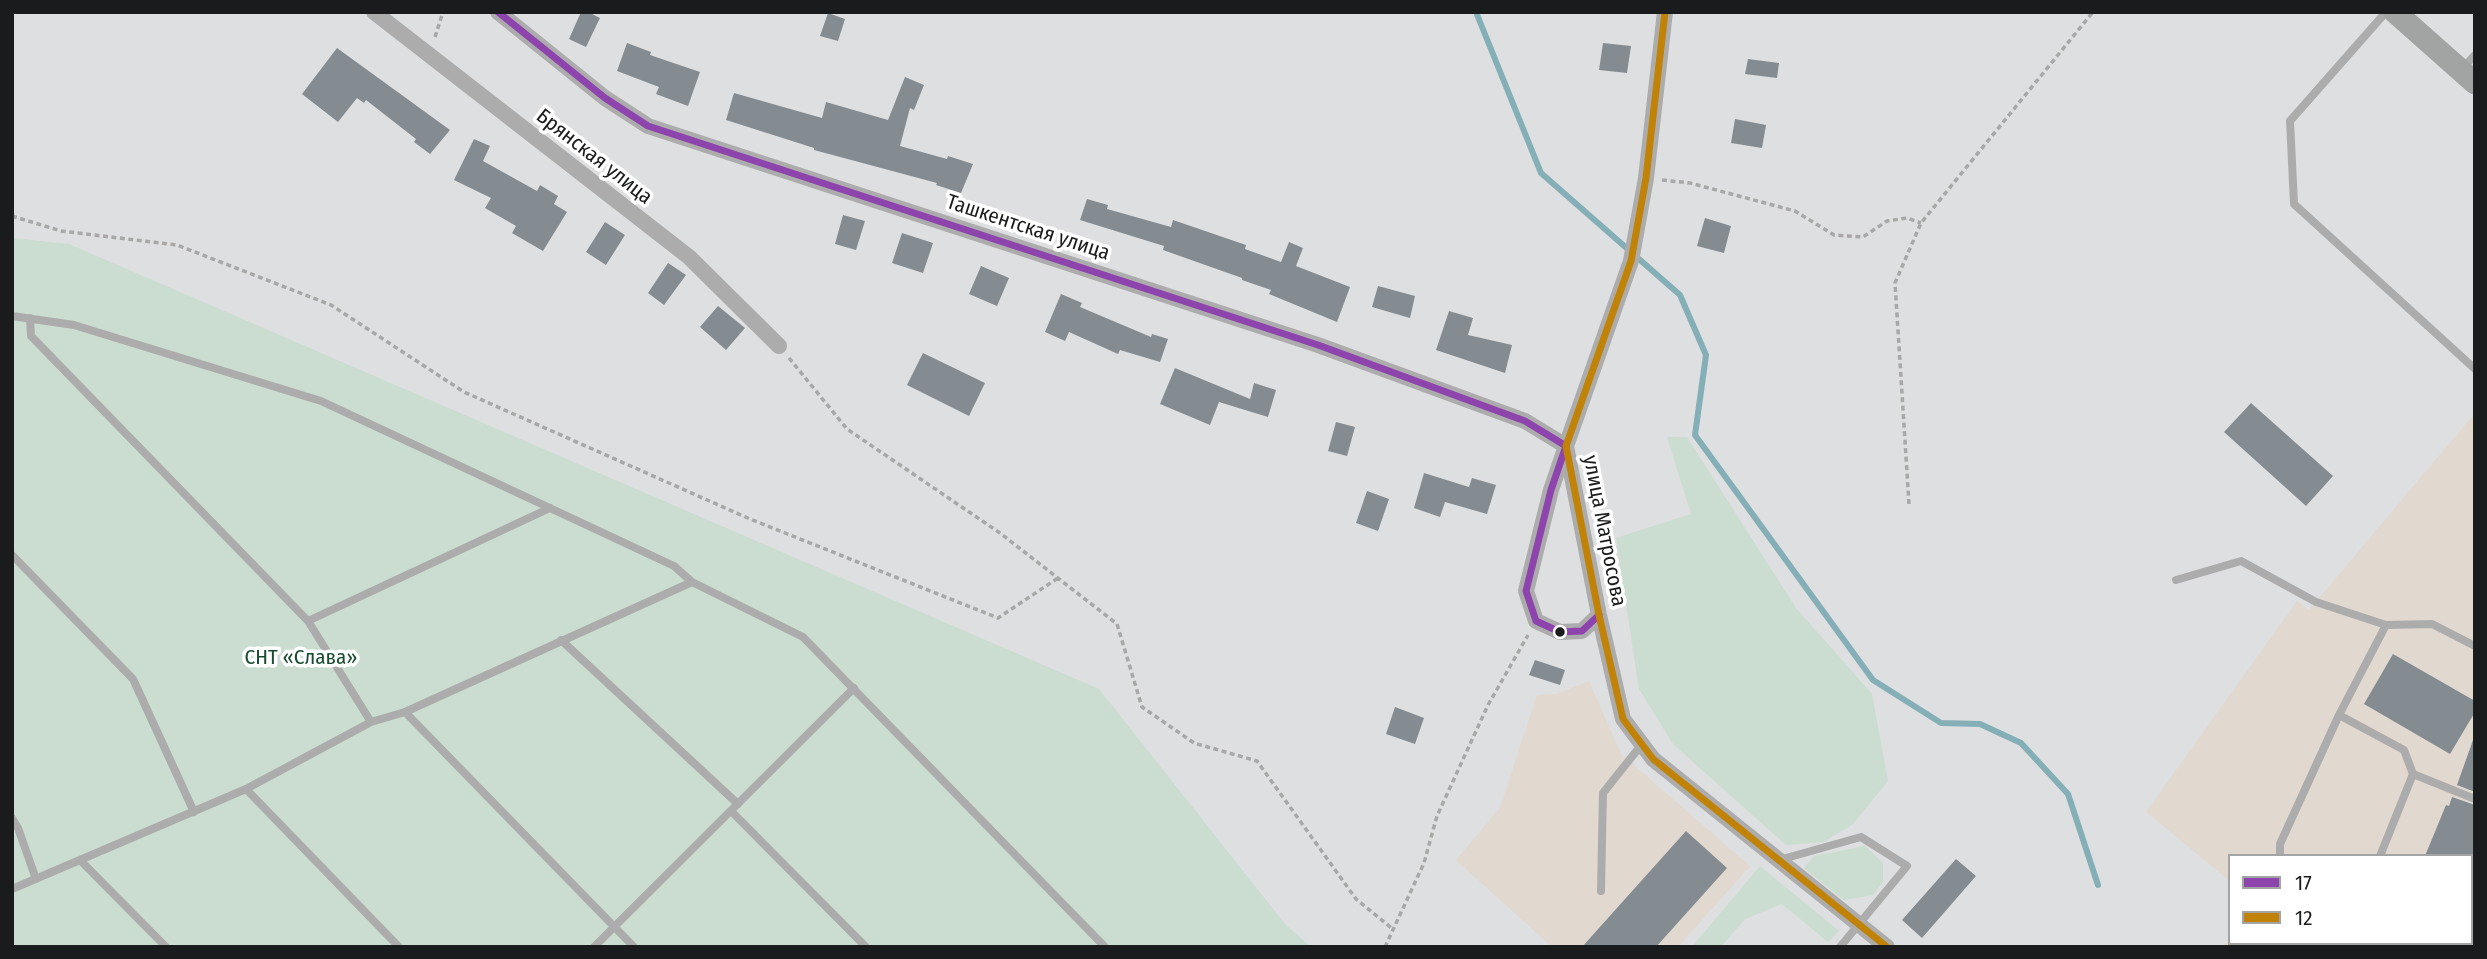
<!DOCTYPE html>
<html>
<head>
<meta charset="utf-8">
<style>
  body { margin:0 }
  #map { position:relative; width:2487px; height:959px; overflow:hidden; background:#dedfe0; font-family:"Fira Sans Condensed",sans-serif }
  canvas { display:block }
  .frame { position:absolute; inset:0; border:14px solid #1a1b1c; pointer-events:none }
  .legend { position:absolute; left:2228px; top:854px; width:245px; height:91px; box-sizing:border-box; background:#fff; border:2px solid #a3a4a4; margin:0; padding:9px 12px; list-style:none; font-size:21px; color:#1a1b1c }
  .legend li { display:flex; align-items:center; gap:14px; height:35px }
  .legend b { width:35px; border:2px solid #a3a4a4 }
</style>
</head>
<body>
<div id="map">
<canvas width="2487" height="959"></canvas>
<div class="frame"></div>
<ul class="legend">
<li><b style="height:9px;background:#8e44ad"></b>17</li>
<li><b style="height:9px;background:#c08307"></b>12</li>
</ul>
</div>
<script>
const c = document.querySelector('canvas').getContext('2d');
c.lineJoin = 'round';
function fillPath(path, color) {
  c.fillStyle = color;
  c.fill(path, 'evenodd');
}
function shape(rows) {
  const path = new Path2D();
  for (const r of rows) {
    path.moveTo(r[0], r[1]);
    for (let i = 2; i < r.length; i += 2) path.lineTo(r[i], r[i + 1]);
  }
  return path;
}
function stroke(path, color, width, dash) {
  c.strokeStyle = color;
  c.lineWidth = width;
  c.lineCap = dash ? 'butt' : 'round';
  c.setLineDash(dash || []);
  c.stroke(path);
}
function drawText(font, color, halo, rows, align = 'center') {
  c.font = font + ' "Fira Sans Condensed",sans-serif';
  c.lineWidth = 7;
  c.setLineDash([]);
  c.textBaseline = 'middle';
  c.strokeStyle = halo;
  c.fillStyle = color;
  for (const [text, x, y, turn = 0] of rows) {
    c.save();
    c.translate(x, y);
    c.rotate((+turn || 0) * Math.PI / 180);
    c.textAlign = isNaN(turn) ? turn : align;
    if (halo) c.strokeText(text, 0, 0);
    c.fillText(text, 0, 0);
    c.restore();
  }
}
fillPath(shape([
  [2475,413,2475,947,2223,947,2230,937,2230,943,2471,943,2471,856,2230,856,2230,881,2146,812,2297,601,2309,610],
  [1589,681,1621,754,1750,866,1678,947,1552,947,1456,860,1500,808,1537,695,1557,694]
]), '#e1d8cf');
fillPath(shape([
  [12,238,69,244,1099,689,1285,924,1311,947,12,947],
  [1667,437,1687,437,1796,608,1872,694,1888,781,1852,825,1823,842,1786,845,1673,744,1639,689,1616,538,1691,514],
  [1865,846,1883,863,1883,882,1873,895,1844,900,1804,868,1814,856],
  [1760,866,1839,931,1828,942,1782,904,1745,919,1721,947,1692,947]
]), '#caddd0');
stroke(shape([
  [1476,12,1541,173,1680,295,1706,355,1695,435,1873,680,1941,723,1980,724,2021,743,2068,794,2098,885]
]), '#85afb7', 6);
fillPath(shape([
  [581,12,588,12,600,18,586,47,569,39],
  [828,13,845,19,838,41,820,36],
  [627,43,651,52,650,55,700,72,688,106,656,94,659,87,617,71],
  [1603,43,1631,46,1627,73,1599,70],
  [337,48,450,130,430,154,414,142,416,139,366,100,364,103,357,98,338,122,302,94],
  [1748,59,1779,63,1777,78,1745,74],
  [905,77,924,85,914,110,910,108,900,146,947,159,948,156,973,164,961,193,936,185,937,183,814,150,814,148,726,120,734,93,822,118,826,102,888,120],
  [1735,119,1766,125,1762,148,1731,143],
  [474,139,490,146,483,161,537,191,540,185,558,196,554,204,567,212,543,251,512,233,516,226,485,208,491,198,454,180],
  [1087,199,1108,205,1107,209,1171,227,1173,220,1246,245,1245,249,1281,262,1289,242,1303,248,1296,266,1350,287,1337,322,1269,294,1271,290,1242,280,1242,278,1163,250,1164,246,1080,220],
  [843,215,865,221,856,250,835,244],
  [1705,218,1731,226,1724,253,1697,246],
  [605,222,625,235,606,265,586,252],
  [902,233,933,243,923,273,892,263],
  [668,263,686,275,664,305,648,293],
  [981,266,1009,278,997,306,969,294],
  [1378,286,1415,296,1410,318,1372,307],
  [1061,294,1082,303,1080,307,1151,337,1152,334,1168,339,1160,362,1120,350,1118,354,1069,332,1065,341,1045,332],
  [718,306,745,328,726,350,700,327],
  [1449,311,1473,318,1468,335,1512,345,1505,373,1436,350],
  [923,353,985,383,969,416,907,385],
  [1175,368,1250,399,1254,383,1276,390,1268,417,1219,402,1210,425,1160,404],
  [2251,403,2333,476,2306,506,2224,432],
  [1336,422,1355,427,1347,456,1328,451],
  [1424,473,1469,487,1472,478,1496,485,1487,514,1445,502,1440,517,1414,508],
  [1367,491,1389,499,1378,531,1356,523],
  [2393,654,2475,701,2475,712,2450,754,2364,704],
  [1535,660,1565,670,1560,685,1529,675],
  [1395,707,1424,718,1415,744,1386,734],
  [2473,740,2475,741,2475,792,2457,785],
  [2452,797,2475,805,2475,856,2425,856,2446,805,2449,806],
  [1686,831,1727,868,1656,947,1582,947],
  [1956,859,1976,876,1922,938,1902,920]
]), '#848c92');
stroke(shape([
  [435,37,443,12],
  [1662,180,1690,183,1795,211,1834,235,1863,237,1887,221,1907,218,1921,223],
  [12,216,61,231,177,245,331,305,464,392,750,519,998,618,1058,578],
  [789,358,847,429,1000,533,1117,624,1142,707,1194,743,1257,761,1356,899,1394,930],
  [1909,504,1895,283,1921,223,2093,12],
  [1385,947,1424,863,1437,816,1488,705,1528,635]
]), '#a8a8a8', 3.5, [5, 3.5]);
stroke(shape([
  [2386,12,2290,121,2294,204,2475,369],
  [2463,68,2475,55],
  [12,316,74,325,321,401,674,566,692,582],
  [30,318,31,336,308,621,371,722],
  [12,555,133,679,194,812],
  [2176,580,2241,561,2316,602,2386,625,2432,624,2475,646],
  [308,621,550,508],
  [561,640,738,804],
  [405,712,634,947],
  [2339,715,2404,750,2413,774],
  [246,789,399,947],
  [731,811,866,947],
  [12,818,18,828,36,879],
  [2280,856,2280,844,2339,715,2386,625],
  [2380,856,2413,774,2475,799],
  [80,860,166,947],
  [1779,860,1861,837,1907,866,1840,947],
  [12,889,246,789,371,722,405,712,692,582,803,637,1105,947],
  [1601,891,1603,793,1642,744],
  [2471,933,2475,925],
  [2282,943,2282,947],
  [2365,943,2369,947],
  [594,947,854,688],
  [2465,947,2467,943]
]), '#adacad', 8);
stroke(shape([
  [374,12,689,257,779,346],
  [498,12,605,98,648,126,1318,345,1525,421,1566,446,1551,490,1526,591,1536,621,1560,632,1582,631,1599,615],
  [1665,12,1646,178,1631,261,1566,446,1599,615,1623,719,1653,759,1887,947]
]), '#adacad', 16);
stroke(shape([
  [2395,12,2475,83]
]), '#a2a3a3', 23);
stroke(shape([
  [498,12,605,98,648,126,1318,345,1525,421,1566,446,1551,490,1526,591,1536,621,1560,632,1582,631,1599,615]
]), '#8e44ad', 7);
stroke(shape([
  [1665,12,1646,178,1631,261,1566,446,1599,615,1623,719,1653,759,1887,947]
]), '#c08307', 7);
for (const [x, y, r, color] of [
  [1560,632,6,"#1a1b1c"]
]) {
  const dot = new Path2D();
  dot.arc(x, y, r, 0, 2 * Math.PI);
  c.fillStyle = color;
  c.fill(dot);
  stroke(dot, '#fff', 2.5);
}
drawText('21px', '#1a1b1c', '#fff', [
  ["Брянская улица",594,157,38],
  ["Ташкентская улица",1028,228,18],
  ["улица Матросова",1604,531,79]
]);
drawText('21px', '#174b2e', '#fff', [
  ["СНТ «Слава»",301,658]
]);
</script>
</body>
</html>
